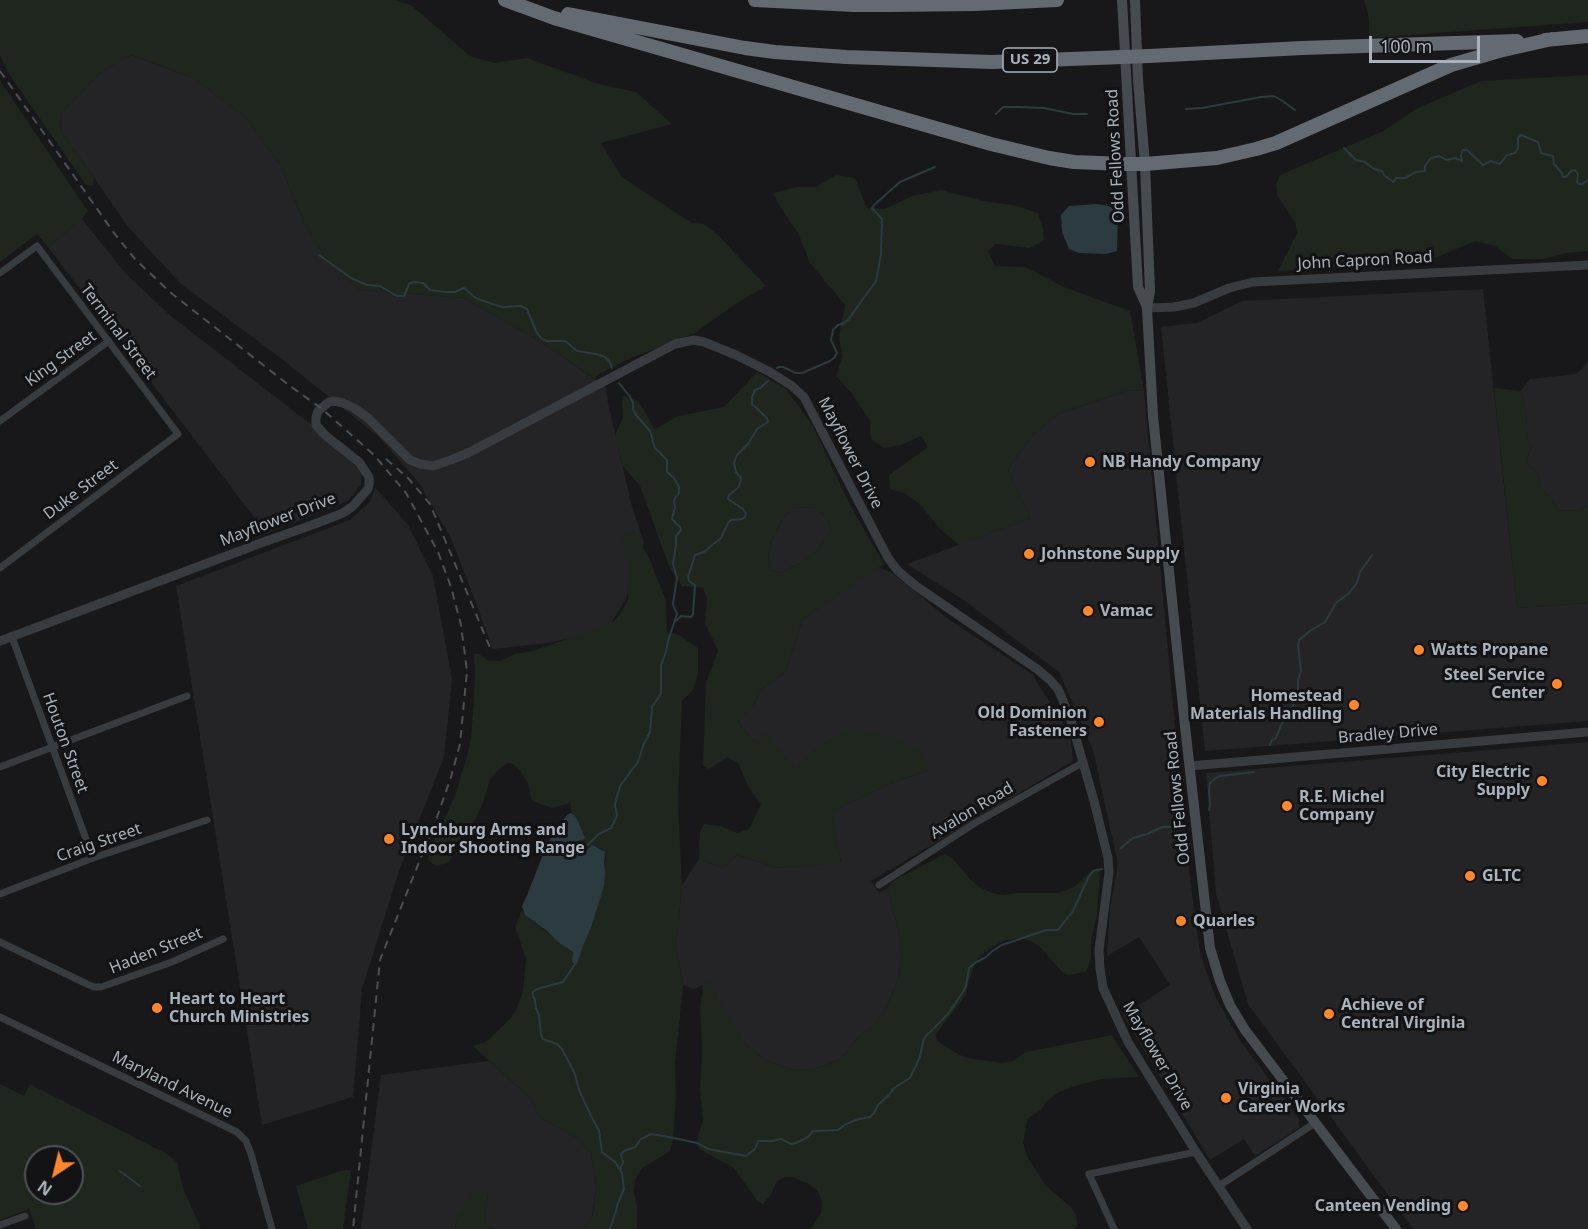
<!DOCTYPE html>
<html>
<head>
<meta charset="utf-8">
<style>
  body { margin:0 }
  #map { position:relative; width:1588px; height:1229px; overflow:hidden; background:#18181a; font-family:"Noto Sans",sans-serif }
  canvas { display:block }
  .north { position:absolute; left:24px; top:1145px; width:60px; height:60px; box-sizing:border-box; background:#131315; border:2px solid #4f5357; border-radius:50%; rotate:215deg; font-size:16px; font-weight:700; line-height:24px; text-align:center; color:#a9b2bb }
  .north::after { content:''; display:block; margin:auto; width:21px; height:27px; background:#ff872b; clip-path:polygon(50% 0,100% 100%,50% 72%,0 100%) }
  .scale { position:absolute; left:1369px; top:36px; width:111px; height:27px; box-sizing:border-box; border:3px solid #a9b2bb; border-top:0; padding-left:8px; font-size:18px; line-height:21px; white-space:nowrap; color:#a9b2bb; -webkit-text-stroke:4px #131315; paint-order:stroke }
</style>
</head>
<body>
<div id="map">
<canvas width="1588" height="1229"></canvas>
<div class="north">N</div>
<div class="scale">100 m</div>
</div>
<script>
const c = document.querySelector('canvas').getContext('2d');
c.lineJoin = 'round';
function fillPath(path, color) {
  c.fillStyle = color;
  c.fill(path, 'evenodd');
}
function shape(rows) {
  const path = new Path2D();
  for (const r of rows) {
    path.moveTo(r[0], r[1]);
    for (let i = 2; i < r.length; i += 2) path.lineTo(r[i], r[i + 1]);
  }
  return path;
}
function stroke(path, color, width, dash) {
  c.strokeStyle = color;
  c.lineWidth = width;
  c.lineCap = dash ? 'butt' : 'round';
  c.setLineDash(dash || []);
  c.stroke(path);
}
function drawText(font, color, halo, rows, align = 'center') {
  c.font = font + ' "Noto Sans",sans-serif';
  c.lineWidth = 6;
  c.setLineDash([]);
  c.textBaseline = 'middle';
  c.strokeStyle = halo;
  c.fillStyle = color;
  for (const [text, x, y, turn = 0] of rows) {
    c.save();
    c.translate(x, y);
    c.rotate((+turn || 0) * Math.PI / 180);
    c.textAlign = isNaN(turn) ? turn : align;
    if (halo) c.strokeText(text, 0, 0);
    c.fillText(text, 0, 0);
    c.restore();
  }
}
fillPath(shape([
  [131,55,193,78,246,118,280,165,303,221,331,267,360,290,463,298,538,340,606,387,608,403,631,503,644,543,626,599,606,631,547,643,492,649,479,611,451,538,419,483,379,437,278,356,181,284,129,228,62,132,60,115,99,74],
  [82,219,126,274,171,316,322,433,362,468,361,485,349,500,332,508,266,533,48,247],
  [1483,289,1517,608,1588,603,1588,721,1205,751,1161,327,1197,323,1242,301],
  [1588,361,1588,504,1578,511,1559,510,1549,496,1541,488,1537,471,1530,466,1526,460,1532,447,1528,442,1526,429,1527,414,1521,391,1530,379,1576,374,1582,369],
  [1129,390,1144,391,1186,847,1200,953,1215,996,1241,1042,1299,1119,1299,1128,1255,1156,1244,1139,1210,1160,1123,1015,1170,985,1139,937,1107,956,1110,908,1118,864,1093,750,1059,672,965,601,907,564,1031,518,1008,470,1030,438,1058,414],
  [375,487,408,525,433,576,452,679,444,757,399,871,362,989,353,1097,262,1125,176,586,350,520,370,502],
  [804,507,816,509,823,515,829,523,831,532,813,554,804,561,780,573,770,569,768,558,772,541,785,516,793,509],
  [878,567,891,572,948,619,1032,674,1070,734,1073,761,871,881,879,893,887,889,898,928,901,957,898,980,893,991,887,1006,875,1024,857,1038,842,1058,821,1067,798,1071,781,1066,766,1060,745,1044,707,982,703,985,694,989,683,985,676,946,682,886,699,859,723,868,737,855,778,868,841,862,831,812,887,785,929,770,815,749,795,769,765,733,754,741,738,722,754,706,760,690,786,672,803,619],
  [1588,742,1588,1229,1413,1229,1248,1004,1216,894,1206,773],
  [489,1061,530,1098,539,1117,577,1138,591,1154,596,1185,592,1217,587,1226,583,1229,495,1229,488,1227,485,1219,488,1194,458,1215,455,1229,361,1229,381,1075]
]), '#242427');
fillPath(shape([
  [0,0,395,0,411,5,470,56,494,63,527,58,599,84,636,92,672,124,601,143,622,177,692,223,704,224,719,236,766,286,734,305,695,333,631,358,599,374,595,379,538,340,463,298,360,290,331,267,303,221,280,165,246,118,193,78,132,55,99,74,60,115,62,132,94,178,93,186,86,185,7,71,0,55],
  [1364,0,1588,0,1588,22,1369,38,1369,19],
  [1588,75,1588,251,1566,253,1544,259,1512,259,1495,246,1475,241,1435,258,1411,262,1278,271,1297,233,1295,222,1277,195,1276,185,1280,175,1381,132,1418,108,1481,81],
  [0,81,88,211,82,219,48,247,37,234,0,262],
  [836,175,855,178,867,208,885,209,912,196,941,190,984,201,1018,206,1038,213,1043,228,1044,240,1030,248,995,244,988,251,995,266,1025,267,1066,288,1130,311,1144,391,1129,390,1058,414,1030,438,1008,470,1031,518,959,545,939,528,921,505,904,493,890,489,889,475,928,447,921,436,901,445,884,448,871,439,870,421,853,395,836,376,842,357,839,336,845,305,810,263,798,233,785,215,773,193,797,187,816,187],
  [757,372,786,389,813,426,851,507,884,564,803,619,786,672,760,690,754,706,738,722,754,741,765,732,795,769,815,749,852,727,893,738,921,751,929,770,887,785,832,812,841,863,778,868,737,855,723,868,699,859,700,831,704,824,721,826,737,833,749,829,761,804,748,786,738,763,727,757,709,769,703,766,706,682,718,651,705,623,707,598,703,588,682,586,669,566,640,486,623,466,615,435,623,418,622,396,638,401,655,429,678,416,724,407],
  [804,507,816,509,823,515,829,523,831,532,813,554,804,561,780,573,770,569,768,558,772,541,785,516,793,509],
  [1494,388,1521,391,1527,414,1526,429,1528,441,1532,447,1526,460,1530,466,1537,471,1541,488,1549,496,1559,510,1578,511,1588,504,1588,603,1517,608],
  [635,532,651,562,657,579,666,600,667,632,679,635,698,648,698,674,693,690,682,701,678,802,682,886,676,946,683,985,675,1063,676,1098,673,1140,670,1151,641,1169,635,1180,634,1191,637,1208,637,1229,583,1229,587,1226,592,1217,594,1207,596,1185,591,1154,577,1138,539,1117,530,1098,473,1046,483,1043,489,1039,510,1019,516,1011,523,991,526,959,515,927,522,910,525,915,540,927,573,952,577,964,584,944,592,925,604,886,604,864,606,858,602,849,593,845,578,856,569,848,568,846,572,843,582,840,573,814,572,813,570,803,552,808,535,802,531,799,528,783,519,769,511,763,506,764,497,771,490,780,482,806,474,821,463,835,451,859,447,863,435,866,428,860,432,844,455,796,468,753,471,737,474,699,475,670,474,654,479,654,489,661,500,661,515,654,532,651,593,630,614,621,621,613,628,599,629,566,621,542,624,537],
  [945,854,953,859,970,879,978,886,992,893,1003,895,1019,893,1058,893,1074,887,1091,871,1096,868,1100,871,1097,915,1091,941,1091,957,1088,968,1085,972,1068,975,1063,973,1040,947,1031,941,1020,938,1003,941,984,953,976,961,968,984,966,995,936,1034,936,1039,944,1046,962,1056,973,1059,1002,1063,1013,1061,1026,1052,1112,1035,1139,1077,1102,1079,1075,1086,1059,1092,1047,1101,1041,1110,1027,1119,1026,1128,1023,1142,1028,1158,1045,1185,1071,1207,1076,1215,1077,1226,1074,1229,811,1229,821,1213,822,1202,818,1191,809,1184,792,1177,786,1177,777,1181,770,1196,763,1204,758,1202,734,1168,699,1149,698,1137,703,1120,700,1090,702,1048,700,1009,703,985,707,981,711,985,745,1044,766,1060,781,1066,798,1071,821,1067,842,1058,857,1038,875,1024,887,1006,898,980,901,957,898,928,887,889,891,883,900,877],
  [0,1084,24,1096,30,1084,167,1154,177,1162,183,1188,201,1229,36,1229,29,1209,0,1220],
  [36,1157,72,1157,72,1193,36,1193],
  [344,1170,351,1170,343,1229,308,1229,296,1186],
  [478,1190,488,1193,485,1219,488,1227,495,1229,455,1229,458,1215,470,1197]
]), '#1e261d');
fillPath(shape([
  [1096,204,1110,206,1118,214,1117,251,1106,254,1079,253,1069,249,1062,232,1061,215,1069,206],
  [571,813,576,817,585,838,582,840,572,843,568,846,569,848,578,856,593,845,605,852,604,864,605,871,604,886,592,925,584,944,577,964,576,965,572,962,573,952,558,942,547,931,525,915,522,906,528,893,547,844,567,815]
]), '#2c3b3f');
stroke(shape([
  [1186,109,1202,108,1261,97,1274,96,1281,100,1295,110],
  [996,114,1003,107,1017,107,1044,108,1073,114,1087,114],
  [1344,148,1356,160,1365,162,1374,169,1382,171,1385,176,1393,182,1396,178,1405,178,1416,172,1425,171,1425,166,1430,159,1435,157,1439,156,1446,160,1455,158,1462,161,1461,155,1463,150,1467,150,1483,165,1491,161,1500,164,1507,155,1515,153,1518,148,1518,138,1521,135,1538,142,1541,153,1553,156,1554,164,1562,173,1563,177,1566,177,1571,171,1575,170,1578,174,1577,182,1579,184,1582,184,1588,180],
  [319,255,351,278,367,285,380,286,397,296,404,296,409,284,413,282,423,283,430,290,445,292,455,292,464,288,476,298,492,304,503,307,521,306,527,309,536,331,541,338,546,341,565,341,577,351,596,354,605,357,610,362,612,368],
  [777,368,779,367,783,367,796,373,802,373,830,361,834,358,837,353,831,340,833,330,838,325,844,323,848,320,876,281,881,254,882,219,872,208,874,205,900,182,935,167],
  [676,621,681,616,691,617,693,614,695,585,689,581,688,577,695,555,704,552,721,538,728,523,731,520,742,519,745,517,746,513,743,509,728,499,729,495,738,488,740,483,741,478,736,472,734,463,737,455,748,444,757,429,768,422,767,418,752,404,752,397,755,390,760,388,768,381],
  [1270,745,1272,740,1276,738,1281,725,1284,721,1284,712,1290,710,1298,698,1298,680,1301,671,1298,645,1299,640,1310,631,1325,622,1336,603,1349,593,1357,583,1360,572,1372,555],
  [1209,810,1210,805,1209,790,1210,783,1216,778,1220,776,1254,772],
  [1121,848,1133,838,1147,834,1162,827,1171,827,1174,825],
  [577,855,599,834,611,828,617,816,615,804,620,786,638,762,643,746,650,732,652,707,661,694,661,665,666,652,668,641,677,614,673,604,677,578,673,564,676,545,676,536,681,530,680,527,672,519,675,507,674,502,675,498,679,493,679,487,674,478,667,472,667,460,655,448,650,431,636,415,633,409,633,403,630,397,619,383],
  [575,964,563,982,537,989,533,992,533,997,535,999,536,1008,539,1015,541,1035,543,1039,557,1044,562,1049,575,1074,579,1090,590,1114,599,1131,602,1152,615,1162,622,1173,624,1189,618,1203,616,1211,610,1229],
  [620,1170,623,1162,621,1155,623,1152,626,1150,635,1147,641,1139,651,1134,674,1138,697,1143,708,1149,746,1156,755,1149,758,1141,773,1141,781,1139,791,1144,796,1143,808,1137,813,1131,838,1130,846,1124,859,1119,870,1117,874,1113,878,1105,889,1095,894,1088,910,1078,920,1057,923,1042,926,1036,948,1014,963,992,966,986,969,968,975,963,986,957,991,952,1002,945,1046,930,1058,930,1073,911,1088,878,1093,871,1102,869],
  [120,1171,140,1186]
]), '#2c3b3f', 2);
stroke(shape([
  [0,273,37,246,178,434,0,568],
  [0,421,109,341],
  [12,637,93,858],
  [0,767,187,696],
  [879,885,975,823,1082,763],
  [0,894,93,858,207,820],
  [0,942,87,984,94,987,101,987,172,962,223,939],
  [0,1017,237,1132,246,1141,251,1154,272,1229],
  [1219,1186,1315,1123],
  [0,1225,25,1216],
  [1114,1229,1089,1174,1196,1152]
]), '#383b3f', 7);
stroke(shape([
  [1147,308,1174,307,1194,303,1229,288,1253,282,1588,265],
  [0,641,261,543,312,525,343,513,353,506,368,489,369,485,369,477,359,462,325,435,316,425,316,417,318,411,329,402,333,401,343,403,354,408,368,418,410,460,420,464,433,466,451,460,468,453,675,344,694,340,704,342,736,355,770,372,792,386,804,397,888,558,898,571,916,586,1037,669,1050,680,1058,689,1070,717,1094,801,1108,858,1109,873,1099,950,1100,969,1103,988,1128,1042,1196,1152,1247,1229],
  [1190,766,1588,732]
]), '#383b3f', 9);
stroke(shape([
  [1122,0,1138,287,1147,307],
  [1135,0,1138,80,1145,164,1150,291,1147,308,1153,416,1185,726,1210,948,1220,981,1230,1005,1245,1030,1396,1229]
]), '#464b50', 10);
stroke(shape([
  [505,0,554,18,991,144,1049,158,1074,162,1124,164,1145,164,1217,158,1256,149,1276,143,1451,65,1499,51,1552,39],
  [755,0,854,5,889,5,974,4,1057,0],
  [568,14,745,48,775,52,846,57,992,62,1149,56,1302,48,1517,41],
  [1545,40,1588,36]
]), '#646a71', 14);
stroke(shape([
  [0,71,114,233,135,259,171,293,290,386,321,408,374,455,406,493,438,552,451,587,461,625,467,671,460,744,451,777,437,817,380,960,353,1229],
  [386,459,408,478,430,504,491,650]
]), '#4b5055', 2, [8, 6]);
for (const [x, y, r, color] of [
  [1090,462,6,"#ff872b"],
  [1029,554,6,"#ff872b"],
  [1088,611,6,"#ff872b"],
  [1419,650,6,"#ff872b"],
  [1557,684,6,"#ff872b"],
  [1354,705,6,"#ff872b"],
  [1099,722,6,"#ff872b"],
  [1542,781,6,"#ff872b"],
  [1287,806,6,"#ff872b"],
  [389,839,6,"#ff872b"],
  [1470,876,6,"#ff872b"],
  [1181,921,6,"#ff872b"],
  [157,1008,6,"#ff872b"],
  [1329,1014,6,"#ff872b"],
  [1226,1098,6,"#ff872b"],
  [1463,1206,6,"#ff872b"]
]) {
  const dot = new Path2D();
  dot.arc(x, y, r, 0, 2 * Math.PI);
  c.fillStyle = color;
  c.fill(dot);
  stroke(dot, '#131315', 2);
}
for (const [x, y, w] of [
  [1030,60,54]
]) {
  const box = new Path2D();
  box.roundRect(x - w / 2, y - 12, w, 24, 4.5);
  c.fillStyle = '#131315';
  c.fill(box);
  stroke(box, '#a9b2bb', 1.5);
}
drawText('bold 15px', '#a9b2bb', null, [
  ["US 29",1030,60]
]);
drawText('16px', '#a9b2bb', '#131315', [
  ["Odd Fellows Road",1116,156,-93],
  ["John Capron Road",1365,261,-3],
  ["Terminal Street",118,332,53],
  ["King Street",61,359,-36],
  ["Mayflower Drive",850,453,63],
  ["Duke Street",81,490,-37],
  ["Mayflower Drive",278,520,-21],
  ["Bradley Drive",1388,734,-5],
  ["Houton Street",65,743,70],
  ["Odd Fellows Road",1178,798,-96],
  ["Avalon Road",972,811,-31],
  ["Craig Street",99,843,-19],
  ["Haden Street",156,951,-22],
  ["Mayflower Drive",1157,1056,60],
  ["Maryland Avenue",172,1085,26]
]);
drawText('bold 16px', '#a9b2bb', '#131315', [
  ["NB Handy Company",1102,462],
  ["Johnstone Supply",1041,554],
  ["Vamac",1100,611],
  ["Watts Propane",1431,650],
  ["Steel Service",1545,675,"right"],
  ["Center",1545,693,"right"],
  ["Homestead",1342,696,"right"],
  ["Materials Handling",1342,714,"right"],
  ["Old Dominion",1087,713,"right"],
  ["Fasteners",1087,731,"right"],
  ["City Electric",1530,772,"right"],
  ["Supply",1530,790,"right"],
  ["R.E. Michel",1299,797],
  ["Company",1299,815],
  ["Lynchburg Arms and",401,830],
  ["Indoor Shooting Range",401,848],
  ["GLTC",1482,876],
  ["Quarles",1193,921],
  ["Heart to Heart",169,999],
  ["Church Ministries",169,1017],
  ["Achieve of",1341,1005],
  ["Central Virginia",1341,1023],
  ["Virginia",1238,1089],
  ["Career Works",1238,1107],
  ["Canteen Vending",1451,1206,"right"]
], 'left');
</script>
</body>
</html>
